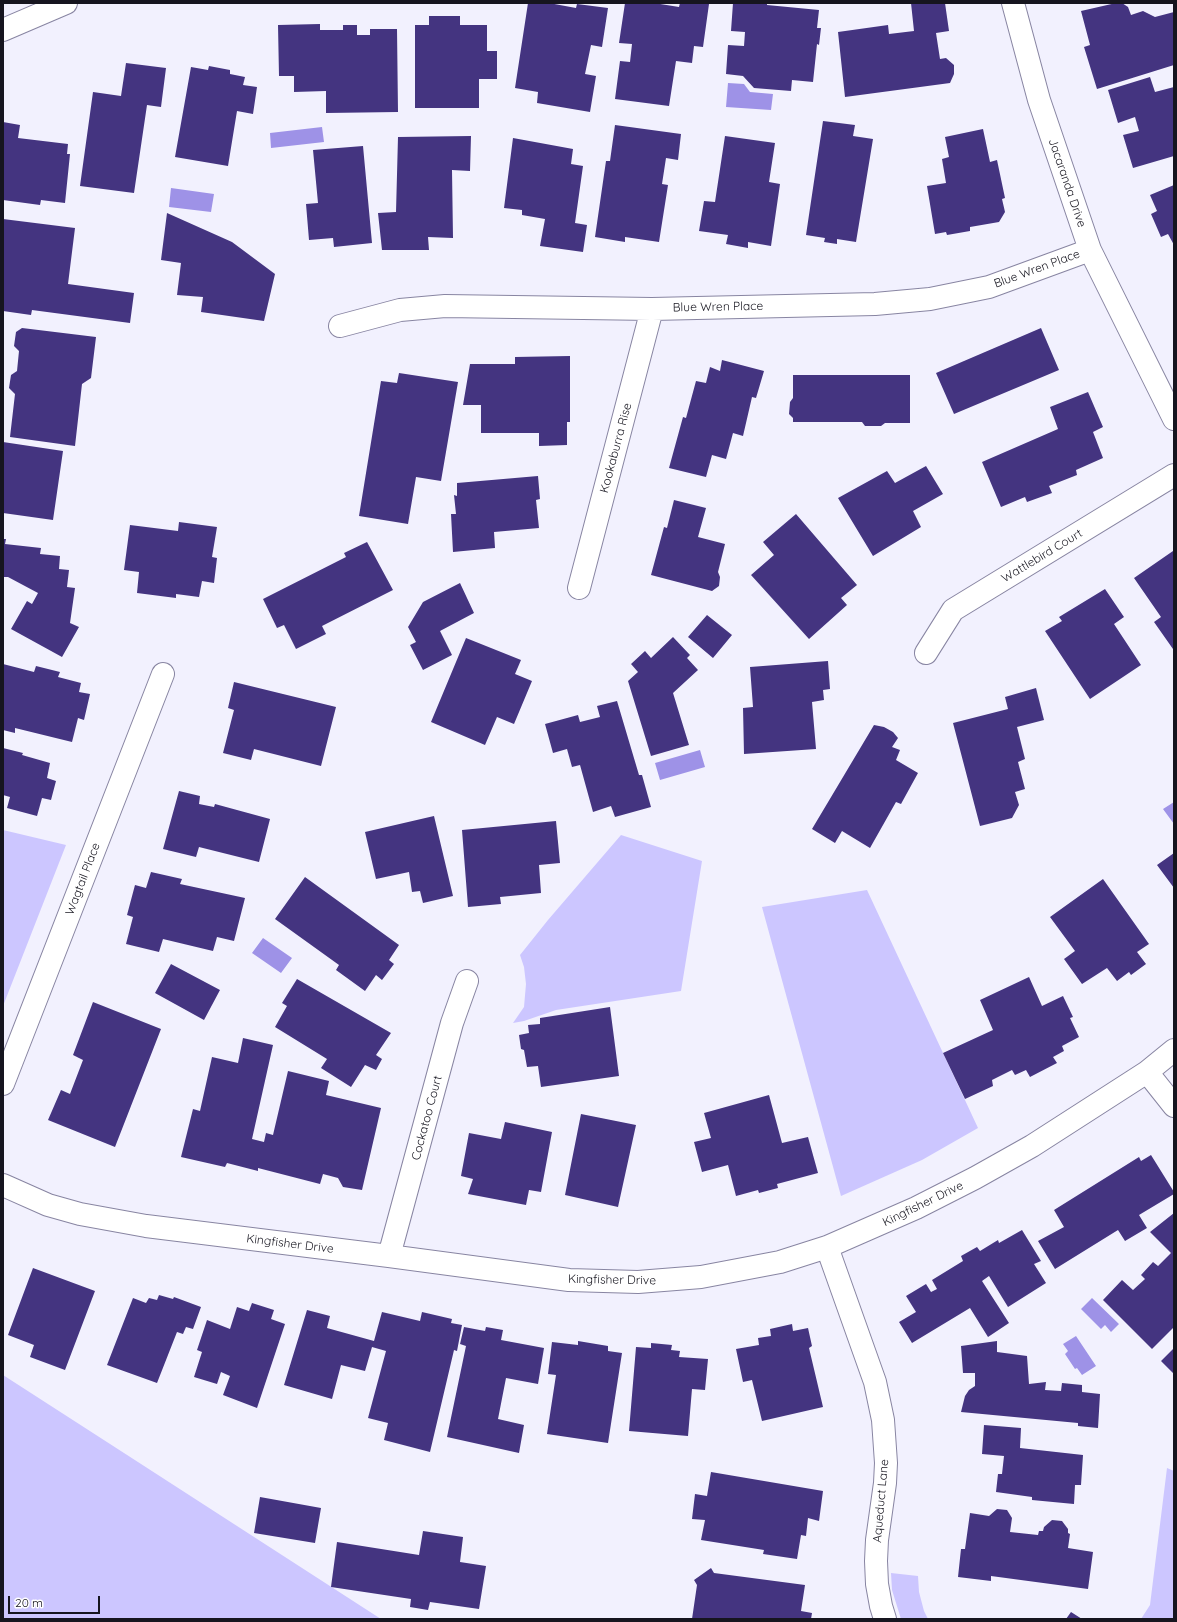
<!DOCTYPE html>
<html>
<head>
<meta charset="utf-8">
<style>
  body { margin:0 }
  #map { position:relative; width:1177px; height:1622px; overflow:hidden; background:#f2f1fe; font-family:Quicksand,sans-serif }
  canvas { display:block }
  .frame { position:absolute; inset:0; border:4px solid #16151f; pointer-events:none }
  .scale { position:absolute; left:8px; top:1596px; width:92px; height:18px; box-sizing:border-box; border:2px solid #16151f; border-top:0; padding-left:5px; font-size:12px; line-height:14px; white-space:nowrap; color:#16151f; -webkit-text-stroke:3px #fff; paint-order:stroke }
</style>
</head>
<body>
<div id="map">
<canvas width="1177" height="1622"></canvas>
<div class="frame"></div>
<div class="scale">20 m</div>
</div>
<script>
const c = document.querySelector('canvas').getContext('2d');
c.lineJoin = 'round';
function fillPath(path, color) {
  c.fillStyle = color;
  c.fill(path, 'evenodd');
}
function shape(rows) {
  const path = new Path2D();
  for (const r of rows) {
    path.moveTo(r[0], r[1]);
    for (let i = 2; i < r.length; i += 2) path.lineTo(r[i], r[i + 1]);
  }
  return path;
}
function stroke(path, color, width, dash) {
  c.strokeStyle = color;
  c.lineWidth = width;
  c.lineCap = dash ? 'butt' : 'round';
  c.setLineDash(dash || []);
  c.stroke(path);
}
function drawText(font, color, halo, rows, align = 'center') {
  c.font = font + ' Quicksand,sans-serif';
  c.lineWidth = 4;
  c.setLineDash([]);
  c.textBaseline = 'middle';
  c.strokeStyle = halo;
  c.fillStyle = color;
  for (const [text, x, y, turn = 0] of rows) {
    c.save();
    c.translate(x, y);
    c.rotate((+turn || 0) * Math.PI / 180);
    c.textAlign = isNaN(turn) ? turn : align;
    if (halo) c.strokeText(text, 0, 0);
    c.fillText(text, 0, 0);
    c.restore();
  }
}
fillPath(shape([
  [3,830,66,845,3,1006],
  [621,835,702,861,681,991,556,1010,524,1021,513,1023,524,1007,526,984,524,967,520,955,548,920],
  [867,890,978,1128,922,1160,841,1196,762,907],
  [3,1375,124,1453,381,1619,3,1619],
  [1167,1468,1174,1471,1174,1619,1141,1619,1150,1605],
  [891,1573,918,1576,919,1592,924,1611,928,1619,901,1619,892,1590]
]), '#ccc6ff');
fillPath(shape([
  [728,83,744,84,750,92,773,94,771,110,726,107],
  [322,127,324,142,271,148,270,133],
  [171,188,214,194,211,212,169,207],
  [700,750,705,767,660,780,655,763],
  [1174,802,1174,824,1163,809],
  [263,938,292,958,281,973,252,953],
  [1092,1298,1119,1324,1111,1332,1105,1325,1101,1329,1081,1309],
  [1076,1336,1096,1366,1082,1375,1077,1368,1075,1369,1065,1354,1068,1351,1063,1344]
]), '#9e92e7');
fillPath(shape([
  [528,3,549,3,576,8,577,4,608,8,602,47,591,45,585,74,596,76,590,112,537,103,538,92,515,88],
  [625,3,654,3,679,7,680,3,709,4,703,47,694,46,692,63,676,61,669,106,615,99,620,61,630,62,632,44,619,43],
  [733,3,767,3,767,5,819,10,817,28,821,28,819,45,817,44,813,82,792,80,791,91,754,88,743,76,726,74,728,45,744,46,745,32,731,31],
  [911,3,945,3,949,31,936,33,940,59,946,58,954,65,954,74,950,83,845,97,838,32,888,25,889,34,914,31],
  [1116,3,1122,3,1128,7,1131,15,1143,11,1155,17,1174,12,1174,65,1097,89,1084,47,1090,45,1081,11],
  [429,16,460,16,460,25,487,25,487,51,497,51,497,79,479,79,479,108,415,108,415,25,429,25],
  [320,24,320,30,343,30,343,25,357,25,357,35,370,35,370,29,397,29,398,112,326,113,326,91,294,92,294,76,279,76,278,25],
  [126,63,166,68,161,107,147,105,134,193,80,186,93,92,121,96],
  [209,66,230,70,230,74,245,77,243,85,257,87,253,114,237,111,228,166,175,157,191,67,208,70],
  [1150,77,1155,92,1174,87,1174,156,1133,168,1123,135,1139,131,1135,117,1118,123,1108,90],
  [823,121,855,125,853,136,873,139,856,242,837,239,837,244,824,242,825,238,806,235],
  [3,122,20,125,18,138,68,144,67,154,70,154,65,203,41,200,40,205,3,200],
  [615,125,681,134,678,160,666,158,662,184,668,185,659,242,625,237,625,242,595,237,606,161,610,161],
  [983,129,990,162,997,160,1005,198,1002,199,1005,212,999,222,970,227,970,231,947,235,946,232,935,234,927,186,946,183,942,159,949,157,945,137],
  [471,136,470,171,452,170,453,238,428,237,429,250,382,250,378,213,396,212,398,137],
  [725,136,775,143,769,182,780,184,771,246,748,242,748,248,726,244,728,235,699,231,704,201,715,202],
  [513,138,573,149,571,164,583,166,575,223,587,225,583,252,540,246,545,219,522,215,522,210,504,208],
  [363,146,372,243,334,247,333,238,309,240,306,204,318,203,313,150],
  [1174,185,1174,245,1168,234,1161,237,1151,214,1157,211,1150,195],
  [167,213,232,242,275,274,264,321,201,312,203,297,177,295,181,263,161,260],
  [3,219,75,228,68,284,134,293,130,323,32,310,31,315,3,311],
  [22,328,96,337,91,378,82,384,75,446,10,437,15,394,9,388,11,375,17,371,19,351,14,346,16,332],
  [1041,328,1059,370,954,414,936,373],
  [570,356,570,422,567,422,567,445,539,446,539,433,481,433,481,405,463,405,470,364,515,364,515,357],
  [722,360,764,371,756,398,752,397,743,436,733,433,726,459,712,455,706,477,669,468,683,417,686,418,696,381,706,383,710,367,720,371],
  [399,373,458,382,441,481,416,477,408,524,359,516,381,381,397,383],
  [793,375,910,375,910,423,885,423,881,426,865,426,862,422,793,422,793,418,789,414,790,402,793,398],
  [1088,392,1103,427,1093,432,1103,458,1076,470,1077,475,1049,486,1052,493,1027,502,1025,497,1001,507,982,462,1058,429,1050,407],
  [3,442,63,451,53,520,3,513],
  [926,466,943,494,913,511,921,527,873,556,838,498,887,471,895,483],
  [538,476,540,499,536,500,539,528,494,532,495,548,453,552,451,514,456,514,454,495,457,496,457,483],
  [674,500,706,508,698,537,725,544,718,572,720,577,719,586,712,591,651,575,664,527,667,528],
  [796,514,857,585,841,598,847,605,809,639,751,575,774,555,763,542],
  [179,522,217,527,212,557,217,558,214,583,202,581,199,597,176,594,176,598,137,593,139,572,124,570,130,525,178,531],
  [3,539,6,539,5,544,41,548,40,554,60,556,59,569,69,570,67,587,75,588,70,623,79,627,62,657,11,629,27,601,32,604,38,593,8,577,3,577],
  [367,542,393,590,322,626,326,634,296,649,284,625,277,628,263,599,346,557,344,553],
  [1173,551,1174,553,1174,648,1173,649,1154,622,1161,617,1134,578],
  [460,583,474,613,440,631,452,655,423,670,410,645,416,642,408,627,423,602],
  [1105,589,1124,617,1114,624,1141,665,1090,699,1045,631,1062,621,1059,617],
  [707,615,732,635,713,658,688,637],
  [673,637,690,655,687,658,698,670,673,693,689,745,651,756,628,681,638,672,631,664,645,651,651,658],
  [466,638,521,660,515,674,532,681,514,724,497,717,485,745,431,722],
  [828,661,830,689,823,690,824,700,812,702,816,749,744,754,743,708,753,707,750,667],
  [3,664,34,672,36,666,60,672,58,677,81,683,79,692,90,694,84,720,78,718,72,742,15,728,15,733,3,730],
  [234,682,336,707,321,766,254,749,251,760,223,753,234,710,228,708],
  [1036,688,1044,720,1017,727,1025,759,1018,762,1025,789,1015,792,1019,805,1012,818,980,826,953,723,1008,709,1005,697],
  [617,701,639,775,642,775,651,807,615,817,611,806,593,812,580,765,572,767,567,749,553,753,545,724,578,715,580,722,600,717,597,706],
  [874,725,884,727,893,732,898,738,892,747,900,750,896,760,918,773,901,804,896,802,870,848,842,831,835,843,812,829],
  [3,748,23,753,22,755,50,763,47,778,56,781,51,800,42,798,37,816,7,808,10,797,3,795],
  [179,791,200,796,199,804,214,807,215,804,270,819,259,862,199,847,196,857,163,849],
  [434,816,453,896,423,903,420,891,412,892,409,872,376,879,365,832],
  [556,821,560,863,539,865,541,893,500,897,501,904,468,907,462,830],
  [1174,853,1174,888,1157,865],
  [151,872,182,879,180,884,245,898,234,941,217,937,213,951,163,939,159,952,126,944,133,917,127,915,135,885,146,888],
  [305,877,399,945,389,960,394,964,382,980,376,975,365,991,336,970,339,965,275,919],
  [1103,879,1149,944,1137,952,1146,964,1131,975,1129,972,1117,981,1107,968,1082,984,1064,959,1075,951,1050,917],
  [171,964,220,990,204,1020,155,993],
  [1029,977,1042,1006,1063,996,1073,1017,1070,1018,1079,1037,1062,1046,1064,1051,1053,1057,1057,1063,1030,1077,1026,1070,1015,1075,1012,1070,992,1080,993,1086,965,1099,943,1053,993,1030,980,1000],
  [297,979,391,1033,376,1055,382,1059,376,1070,365,1065,351,1087,321,1068,327,1059,275,1027,287,1006,282,1003],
  [93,1002,161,1029,115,1147,48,1120,61,1090,70,1094,83,1060,73,1055],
  [610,1007,619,1076,541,1087,538,1066,527,1067,524,1050,521,1049,519,1035,529,1033,528,1025,540,1024,540,1018],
  [243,1038,273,1045,252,1139,264,1142,266,1133,273,1135,288,1071,329,1081,326,1095,381,1108,362,1190,343,1187,338,1178,323,1174,320,1184,258,1168,258,1171,227,1163,225,1167,181,1157,193,1109,200,1111,212,1057,238,1063],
  [769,1095,782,1143,808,1137,818,1173,777,1184,778,1188,759,1193,758,1190,736,1196,728,1165,702,1172,694,1142,711,1138,704,1113],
  [581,1114,636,1125,618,1207,565,1195],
  [505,1122,552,1132,541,1192,529,1190,526,1205,468,1194,473,1179,461,1176,469,1133,501,1139],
  [1151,1155,1174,1192,1174,1194,1139,1215,1147,1228,1125,1241,1118,1230,1055,1269,1038,1241,1064,1227,1054,1210,1139,1157,1141,1161],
  [1174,1213,1174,1327,1152,1349,1103,1300,1122,1280,1133,1290,1145,1279,1141,1275,1153,1262,1158,1266,1171,1253,1150,1232],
  [1022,1230,1041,1261,1034,1264,1046,1283,1008,1307,989,1276,982,1281,1009,1323,988,1337,970,1308,912,1343,899,1322,916,1312,906,1296,926,1284,931,1292,937,1289,932,1280,963,1261,961,1256,977,1247,980,1251,998,1240,999,1243],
  [33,1268,95,1291,65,1370,30,1357,34,1345,8,1335],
  [159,1295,173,1299,174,1297,201,1307,193,1329,186,1327,183,1334,177,1332,157,1383,107,1365,133,1298,146,1303,149,1298,157,1300],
  [252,1303,274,1310,271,1319,285,1324,257,1408,223,1395,230,1376,221,1372,217,1384,194,1377,202,1352,197,1350,207,1320,230,1329,237,1307,249,1311],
  [307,1310,330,1316,327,1328,374,1341,382,1312,420,1321,422,1312,452,1319,451,1323,462,1325,457,1351,454,1350,430,1452,384,1440,388,1423,368,1418,386,1351,372,1347,365,1371,341,1365,332,1399,284,1385],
  [792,1324,793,1331,808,1328,812,1346,809,1348,823,1407,762,1421,752,1380,743,1382,736,1349,759,1345,758,1338,771,1336,770,1329],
  [464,1327,485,1331,486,1327,503,1330,501,1340,544,1348,538,1384,506,1378,498,1419,524,1425,519,1453,447,1437,466,1346,460,1344],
  [578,1341,608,1346,608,1351,622,1353,608,1443,547,1434,556,1375,548,1374,552,1342,578,1345],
  [997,1341,997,1352,1027,1356,1029,1384,1046,1382,1045,1390,1061,1391,1062,1383,1082,1385,1082,1392,1100,1394,1098,1428,1078,1426,1078,1423,961,1412,965,1396,969,1390,975,1386,975,1373,963,1373,961,1346],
  [651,1343,672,1345,671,1350,680,1351,679,1357,708,1359,705,1390,692,1389,688,1436,629,1431,636,1347,651,1348],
  [1174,1348,1174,1374,1161,1361],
  [984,1425,1021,1428,1020,1448,1083,1455,1081,1485,1075,1485,1074,1504,1032,1500,1032,1497,996,1492,998,1474,1002,1474,1004,1456,982,1454],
  [711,1472,823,1491,819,1521,808,1518,806,1536,801,1535,797,1559,763,1554,764,1550,701,1540,705,1520,692,1519,695,1494,707,1496],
  [260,1497,321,1508,315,1543,254,1533],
  [997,1509,1007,1510,1012,1518,1010,1532,1038,1535,1039,1531,1043,1531,1044,1527,1052,1520,1062,1521,1068,1529,1068,1533,1070,1534,1068,1548,1093,1552,1088,1589,991,1576,991,1581,958,1577,961,1549,965,1549,970,1513,989,1516],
  [423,1531,463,1537,460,1562,486,1566,479,1609,430,1602,428,1610,410,1607,411,1599,331,1587,337,1542,419,1555],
  [711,1568,714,1573,805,1585,801,1611,812,1613,811,1619,692,1619,697,1585,694,1580],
  [1071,1612,1082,1619,1066,1619]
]), '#443480');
const minor = shape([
  [1013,3,1039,100,1090,250,1174,419],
  [3,30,66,3],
  [340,326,400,310,445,306,652,309,875,304,930,299,989,287,1090,250],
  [579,588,652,309],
  [926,653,953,610,1174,475],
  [1147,1072,1174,1106],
  [3,1084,163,674],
  [3,1185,48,1205,80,1214,146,1226,389,1256,569,1280,638,1282,701,1277,780,1262,827,1247,916,1208,975,1178,1032,1146,1147,1072,1174,1050],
  [827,1247,875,1382,883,1420,886,1463,885,1483,877,1540,876,1561,877,1584,881,1606,885,1619],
  [389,1256,452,1023,467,981]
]);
stroke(minor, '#8885a2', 24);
stroke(minor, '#fff', 22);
drawText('12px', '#16151f', '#fff', [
  ["Jacaranda Drive",1067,183,71],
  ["Blue Wren Place",1037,269,-20],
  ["Blue Wren Place",718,307,-1],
  ["Kookaburra Rise",616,448,-75],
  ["Wattlebird Court",1042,556,-31],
  ["Wagtail Place",83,879,-69],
  ["Cockatoo Court",427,1118,-75],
  ["Kingfisher Drive",923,1204,-26],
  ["Kingfisher Drive",290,1244,7],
  ["Kingfisher Drive",612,1280,1],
  ["Aqueduct Lane",881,1501,-85]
]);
</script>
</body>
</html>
